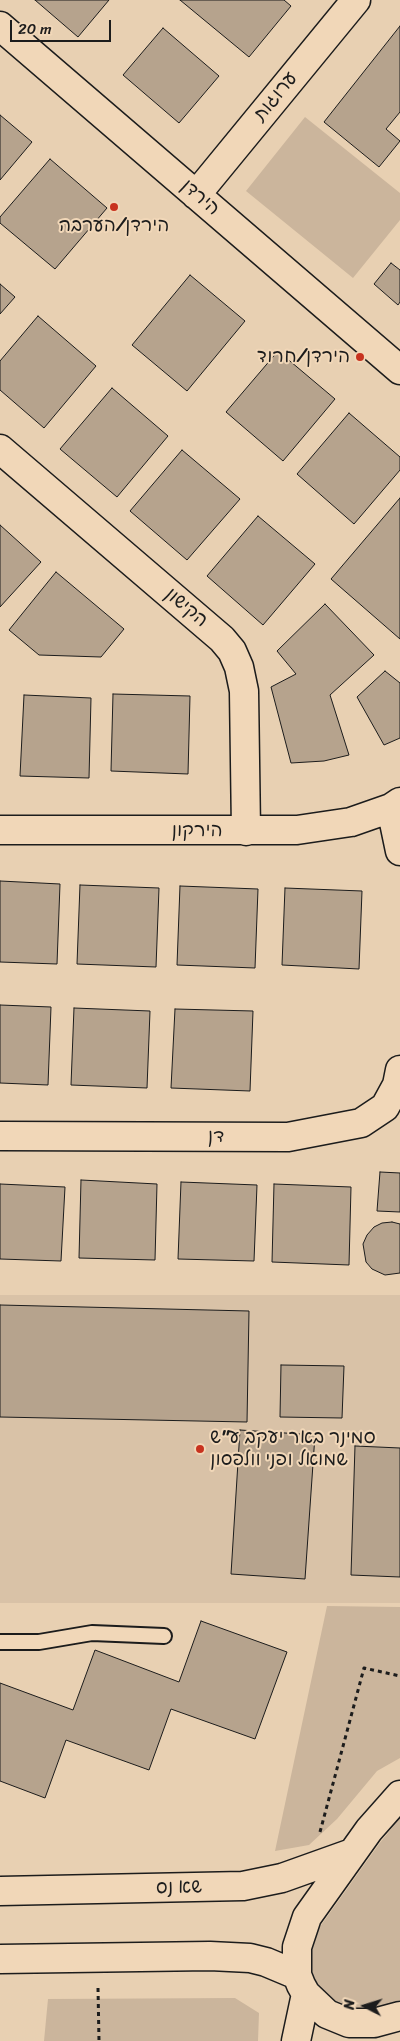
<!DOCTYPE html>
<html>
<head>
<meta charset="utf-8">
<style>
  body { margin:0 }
  #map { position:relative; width:400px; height:2041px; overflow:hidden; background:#e8d0b2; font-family:Sriracha,sans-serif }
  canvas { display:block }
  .north { position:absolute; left:340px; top:1981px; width:50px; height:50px; -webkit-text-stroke:4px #f1d7b8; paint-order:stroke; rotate:275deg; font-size:14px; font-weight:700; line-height:20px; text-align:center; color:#1c1c1c }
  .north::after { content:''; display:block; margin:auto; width:18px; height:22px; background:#1c1c1c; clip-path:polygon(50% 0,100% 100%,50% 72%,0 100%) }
  .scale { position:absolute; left:10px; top:20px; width:101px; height:22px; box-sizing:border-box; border:2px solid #1c1c1c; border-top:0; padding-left:6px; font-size:15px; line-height:18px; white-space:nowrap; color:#1c1c1c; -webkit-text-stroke:4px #f1d7b8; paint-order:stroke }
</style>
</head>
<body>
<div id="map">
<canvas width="400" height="2041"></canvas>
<div class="north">N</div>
<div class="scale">20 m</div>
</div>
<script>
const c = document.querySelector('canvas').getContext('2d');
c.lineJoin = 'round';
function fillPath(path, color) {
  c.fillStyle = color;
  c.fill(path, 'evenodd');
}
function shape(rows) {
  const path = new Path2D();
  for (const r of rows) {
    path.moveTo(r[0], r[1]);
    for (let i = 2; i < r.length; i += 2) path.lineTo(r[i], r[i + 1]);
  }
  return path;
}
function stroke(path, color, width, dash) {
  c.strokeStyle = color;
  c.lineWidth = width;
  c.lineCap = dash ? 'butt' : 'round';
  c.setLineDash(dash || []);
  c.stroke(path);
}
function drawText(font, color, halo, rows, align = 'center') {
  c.font = font + ' Sriracha,"Playpen Sans Hebrew",sans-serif';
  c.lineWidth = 4;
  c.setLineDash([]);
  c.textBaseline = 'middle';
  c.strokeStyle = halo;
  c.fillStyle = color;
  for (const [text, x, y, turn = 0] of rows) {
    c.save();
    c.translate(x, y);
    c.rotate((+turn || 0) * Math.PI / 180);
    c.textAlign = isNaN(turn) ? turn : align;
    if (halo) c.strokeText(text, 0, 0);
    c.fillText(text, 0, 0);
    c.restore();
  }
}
fillPath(shape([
  [0,1295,400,1295,400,1603,0,1603]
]), '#d9c2a7');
fillPath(shape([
  [305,117,400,193,400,220,353,278,246,191],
  [327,1606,400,1607,400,1758,377,1771,337,1819,309,1845,275,1851],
  [400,1818,400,2000,369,2010,350,2010,333,2003,316,1987,311,1975,311,1953,319,1928,379,1844],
  [235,1998,259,2013,258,2041,44,2041,48,1999]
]), '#cbb59c');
const building = shape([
  [35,0,109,0,78,37,35,0],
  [180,0,284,0,291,6,249,57,180,0],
  [400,26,400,112,386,129,400,141,379,167,324,122,400,26],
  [163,28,219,76,179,123,123,75,163,28],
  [0,115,32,142,0,180,0,115],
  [50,159,107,208,55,269,0,223,0,217,50,159],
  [391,263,400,270,400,302,398,305,374,284,391,263],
  [190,275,245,321,187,391,132,345,190,275],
  [0,284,15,297,0,314,0,284],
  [38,316,96,366,44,428,0,390,0,361,38,316],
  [278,351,335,399,283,461,226,412,278,351],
  [112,388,168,436,117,497,60,449,112,388],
  [349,413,400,457,400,470,354,524,297,474,349,413],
  [182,450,240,499,187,560,130,511,182,450],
  [400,498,400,639,331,579,400,498],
  [258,516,315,564,263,625,207,576,258,516],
  [0,525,41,562,0,607,0,525],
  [56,572,124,629,101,657,39,655,9,630,56,572],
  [325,604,374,655,330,695,349,755,324,761,291,763,271,687,296,674,277,651,325,604],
  [385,671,400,683,400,738,384,745,357,697,385,671],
  [113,694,190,696,188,774,111,771,113,694],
  [24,695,91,698,89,778,20,776,24,695],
  [0,881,60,884,57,964,0,962,0,881],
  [80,885,159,888,156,967,77,964,80,885],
  [180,886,258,889,255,968,177,965,180,886],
  [285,888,362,891,359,969,282,965,285,888],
  [0,1005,51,1007,48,1085,0,1083,0,1005],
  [74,1008,150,1011,147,1088,71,1085,74,1008],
  [175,1009,253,1011,250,1091,171,1088,175,1009],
  [380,1172,400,1173,400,1212,377,1211,380,1172],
  [81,1180,157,1184,155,1260,79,1258,81,1180],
  [181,1182,257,1185,254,1261,178,1259,181,1182],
  [0,1184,65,1187,61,1261,0,1259,0,1184],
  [274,1184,351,1187,349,1265,272,1262,274,1184],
  [392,1222,400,1224,400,1273,385,1275,372,1269,366,1262,363,1244,367,1235,374,1227,382,1223,392,1222],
  [0,1305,249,1311,247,1422,0,1417,0,1305],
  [281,1365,344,1366,342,1418,280,1417,281,1365],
  [240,1430,315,1435,305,1579,231,1574,240,1430],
  [355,1446,400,1448,400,1577,351,1575,355,1446],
  [201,1621,287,1652,255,1739,171,1709,149,1770,66,1740,45,1798,0,1781,0,1683,73,1710,95,1650,179,1682,201,1621]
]);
fillPath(building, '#b6a38d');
stroke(building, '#1c1c1c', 1);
const lane = shape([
  [0,1642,39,1642,92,1633,164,1636]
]);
const street = shape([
  [0,26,400,370],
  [196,195,356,0],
  [0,449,222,639,232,651,239,667,244,691,246,831],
  [391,808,400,851],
  [0,830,297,830,351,822,391,808,400,802],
  [0,1136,288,1137,361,1123,385,1107,397,1085,400,1070]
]);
const secondary = shape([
  [400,1795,369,1830,307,1917,297,1947,297,1975,301,1985,306,1994,327,2014,349,2023,374,2023,400,2016],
  [0,1891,243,1886,282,1878,352,1853],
  [0,1959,210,1956,250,1958,266,1962,297,1975],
  [296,2041,306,1994]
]);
stroke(lane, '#1c1c1c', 18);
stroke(street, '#1c1c1c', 31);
stroke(secondary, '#1c1c1c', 31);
stroke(shape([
  [320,1832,364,1668,400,1676],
  [98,1988,99,2041]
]), '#1c1c1c', 3, [4, 4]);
stroke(lane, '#f1d7b8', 14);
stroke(street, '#f1d7b8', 28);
stroke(secondary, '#f1d7b8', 28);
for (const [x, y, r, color] of [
  [114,207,5,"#c8321e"],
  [360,357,5,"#c8321e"],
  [200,1449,5,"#c8321e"]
]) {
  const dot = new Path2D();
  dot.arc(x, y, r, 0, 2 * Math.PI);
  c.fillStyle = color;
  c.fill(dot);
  stroke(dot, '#f1d7b8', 2);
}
drawText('19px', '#1c1c1c', '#f1d7b8', [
  ["ערוגות",276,97,-51],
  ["הירדן",200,198,41],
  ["הקישון",186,608,40],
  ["הירקון",197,831],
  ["דן",216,1137],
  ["שא נס",179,1888,-1]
]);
drawText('19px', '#1c1c1c', '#f1d7b8', [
  ["הירדן/הערבה",114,226],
  ["הירדן/חרוד",350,357,"right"],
  ["סמינר באר יעקב ע\"ש",210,1438,"left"],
  ["שמואל ופני וולפסון",210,1460,"left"]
]);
</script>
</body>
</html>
